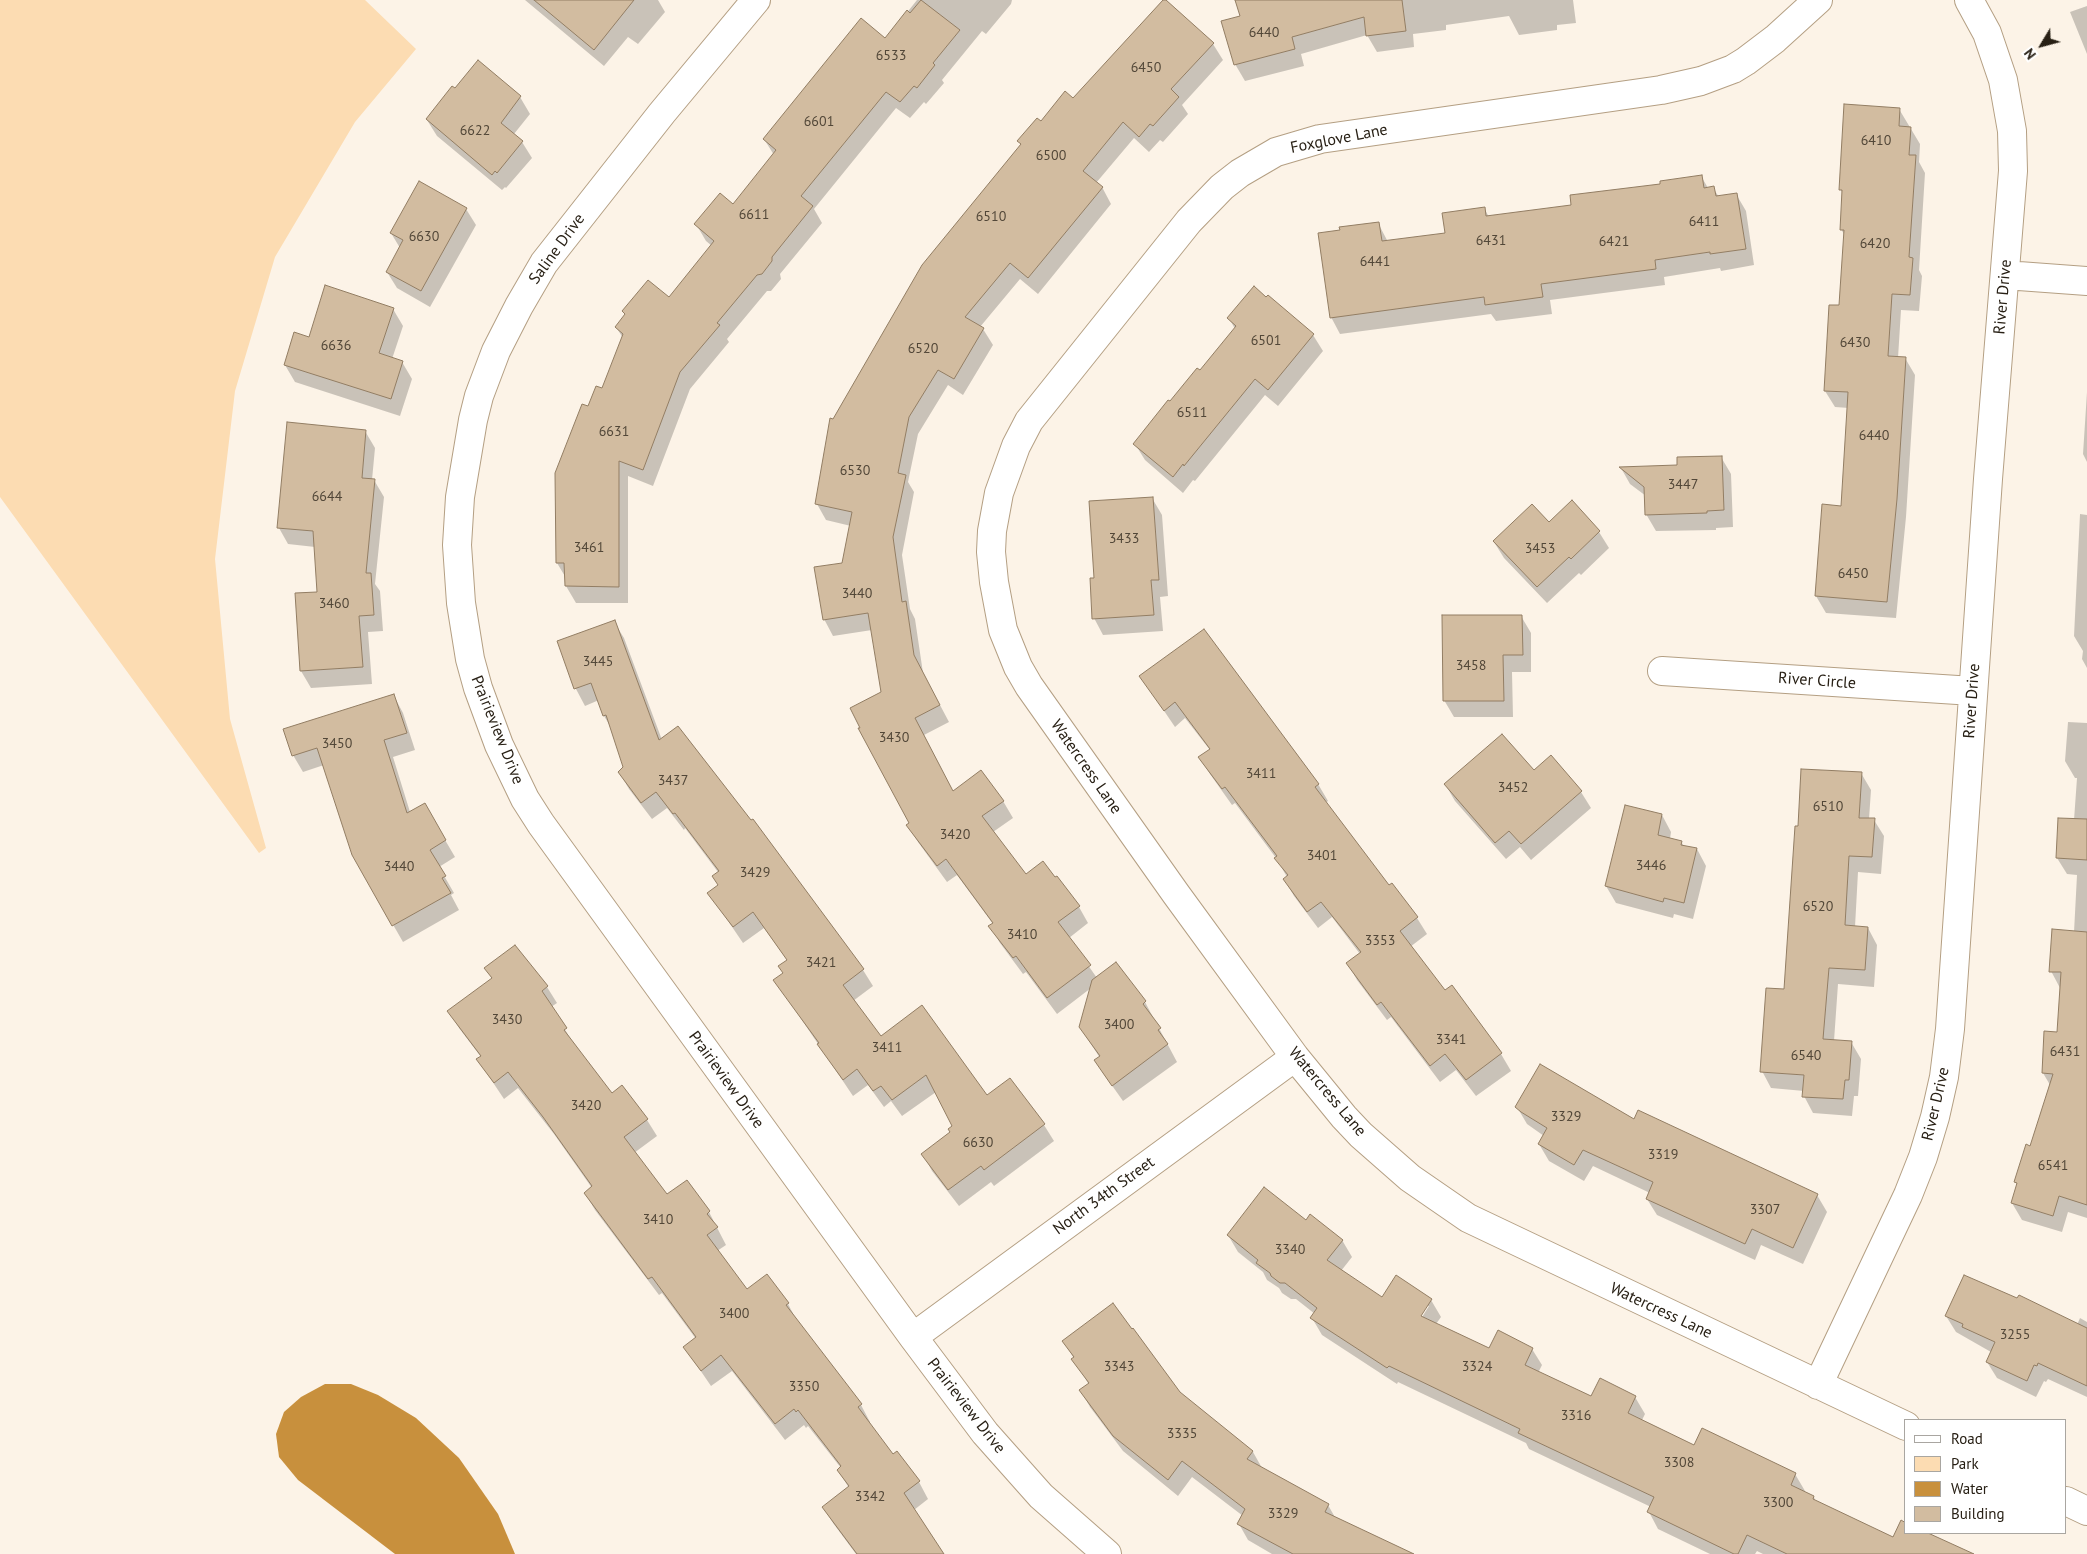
<!DOCTYPE html>
<html>
<head>
<meta charset="utf-8">
<style>
  body { margin:0 }
  #map { position:relative; width:2087px; height:1554px; overflow:hidden; background:#fcf3e7; font-family:"PT Sans",sans-serif }
  canvas { display:block }
  .legend { position:absolute; left:1904px; top:1419px; width:162px; height:115px; box-sizing:border-box; background:#fff; border:1px solid #a9a6a1; margin:0; padding:6px 9px; list-style:none; font-size:15px; color:#282015 }
  .legend li { display:flex; align-items:center; gap:10px; height:25px }
  .legend b { width:25px; border:1px solid #a9a6a1 }
  .north { position:absolute; left:2017px; top:20px; width:50px; height:50px; -webkit-text-stroke:4px #fff; paint-order:stroke; rotate:233deg; font-size:14px; font-weight:700; line-height:20px; text-align:center; color:#282015 }
  .north::after { content:''; display:block; margin:auto; width:18px; height:22px; background:#282015; clip-path:polygon(50% 0,100% 100%,50% 72%,0 100%) }
</style>
</head>
<body>
<div id="map">
<canvas width="2087" height="1554"></canvas>
<ul class="legend">
<li><b style="height:6px;background:#fff"></b>Road</li>
<li><b style="height:14px;background:#fcdcb2"></b>Park</li>
<li><b style="height:14px;background:#c8903d"></b>Water</li>
<li><b style="height:14px;background:#d2bca0"></b>Building</li>
</ul>
<div class="north">N</div>
</div>
<script>
const c = document.querySelector('canvas').getContext('2d');
c.lineJoin = 'round';
function fillPath(path, color) {
  c.fillStyle = color;
  c.fill(path, 'evenodd');
}
function shape(rows) {
  const path = new Path2D();
  for (const r of rows) {
    path.moveTo(r[0], r[1]);
    for (let i = 2; i < r.length; i += 2) path.lineTo(r[i], r[i + 1]);
  }
  return path;
}
function stroke(path, color, width, dash) {
  c.strokeStyle = color;
  c.lineWidth = width;
  c.lineCap = dash ? 'butt' : 'round';
  c.setLineDash(dash || []);
  c.stroke(path);
}
function drawText(font, color, halo, rows, align = 'center') {
  c.font = font + ' "PT Sans",sans-serif';
  c.lineWidth = 4;
  c.setLineDash([]);
  c.textBaseline = 'middle';
  c.strokeStyle = halo;
  c.fillStyle = color;
  for (const [text, x, y, turn = 0] of rows) {
    c.save();
    c.translate(x, y);
    c.rotate((+turn || 0) * Math.PI / 180);
    c.textAlign = isNaN(turn) ? turn : align;
    if (halo) c.strokeText(text, 0, 0);
    c.fillText(text, 0, 0);
    c.restore();
  }
}
fillPath(shape([
  [0,0,365,0,416,49,355,122,275,257,235,391,215,559,230,719,266,848,259,853,0,497]
]), '#fcdcb2');
fillPath(shape([
  [325,1384,351,1384,378,1395,416,1418,459,1458,498,1514,515,1554,395,1554,298,1480,279,1457,276,1434,284,1412,301,1397]
]), '#c8903d');
fillPath(shape([
  [525,0,658,0,665,12,638,44,628,37,604,66],
  [917,0,1012,0,1011,4,986,34,982,31,942,80,944,83,926,104,924,102,910,118,896,108,814,209,822,223,780,274,781,279,771,291,767,291,727,339,729,342,690,389,653,486,628,476,628,603,576,603,566,586,566,578,557,563,588,408,603,389,623,338,616,327,669,299,712,246,706,241,696,224,733,206,774,155,764,139,885,40],
  [1164,0,1213,44,1223,60,1182,105,1188,114,1163,142,1160,140,1149,152,1134,138,1096,183,1102,187,1111,204,1038,294,1020,279,980,327,983,329,993,345,963,395,948,385,918,434,908,482,914,492,902,555,910,609,915,619,923,673,949,722,924,735,953,792,1003,801,1013,818,993,832,1026,876,1079,907,1088,923,1069,938,1097,978,1116,964,1145,1002,1177,1062,1123,1101,1106,1077,1096,1061,1100,1058,1080,1027,1091,988,1057,1014,1026,972,1023,974,1000,943,990,926,993,924,957,875,947,882,918,842,908,826,911,824,883,693,872,630,833,636,824,619,843,564,851,526,826,520,817,504,833,420,1022,146,1019,142,1041,122,1073,100],
  [1236,0,1573,0,1576,23,1557,25,1557,30,1519,35,1509,16,1446,25,1446,30,1413,34,1414,47,1377,52,1367,35,1301,54,1304,66,1245,81,1235,64,1241,16],
  [2087,6,2087,54,2070,12],
  [478,62,520,97,530,114,514,134,522,142,532,158,506,188,505,187,502,190,437,136,427,120],
  [1899,109,1920,144,1919,162,1925,173,1919,270,1922,276,1919,311,1901,310,1898,358,1905,358,1915,375,1906,517,1896,618,1826,613,1816,596,1842,507,1849,408,1835,407,1825,391,1840,307,1845,236,1841,229,1843,194,1841,190],
  [1701,176,1708,188,1713,188,1719,197,1736,194,1746,211,1754,265,1721,271,1720,268,1664,277,1665,285,1550,300,1552,314,1496,321,1491,314,1340,334,1331,317,1378,223,1388,242,1447,234,1484,208,1489,217,1573,206],
  [466,209,476,225,430,307,397,288,387,272,400,248,391,233],
  [393,309,403,326,392,359,402,362,412,379,400,416,295,382,285,365,310,339],
  [1229,318,1313,335,1323,351,1278,406,1265,395,1195,481,1193,480,1183,493,1145,460,1135,444,1170,403,1200,372,1235,329],
  [2087,392,2087,462,2083,454],
  [365,431,375,448,372,480,374,480,384,497,375,584,380,591,383,631,368,632,372,684,311,688,301,671,296,594,318,593,315,547,288,544,279,528],
  [1721,457,1731,474,1733,527,1716,528,1716,530,1656,531,1646,514,1646,496,1630,484,1621,468,1679,466],
  [1152,498,1162,515,1168,596,1160,597,1163,631,1103,635,1094,618,1096,579],
  [2080,514,2087,515,2087,668,2082,659,2083,651,2074,636],
  [1548,524,1599,532,1609,548,1581,575,1579,573,1547,603,1504,558,1494,542],
  [1521,616,1531,633,1531,672,1512,672,1513,717,1454,717,1444,700],
  [614,622,624,638,662,740,750,822,753,820,863,970,873,986,853,1001,880,1038,987,1097,1044,1125,1054,1141,994,1186,991,1182,959,1206,932,1171,923,1154,951,1133,954,1126,936,1092,902,1116,891,1101,884,1107,868,1085,853,1096,775,980,784,974,788,961,764,928,743,943,709,893,719,886,718,872,685,828,684,830,667,808,652,819,629,789,619,772,625,768,612,729,604,716,599,700,585,706,576,689,559,642],
  [1141,677,1318,784,1328,801,1325,803,1389,886,1391,885,1417,918,1427,934,1410,947,1444,992,1452,986,1501,1054,1511,1071,1476,1096,1456,1070,1440,1082,1391,1017,1387,1020,1357,980,1348,964,1360,954,1332,917,1318,928,1294,896,1284,879,1287,877,1276,858,1235,803,1232,805,1210,774,1200,758,1210,750,1185,718,1175,727],
  [394,696,403,713,415,750,393,757,410,812,424,804,455,857,439,867,454,893,451,895,459,910,403,942,353,855,324,765,303,772,293,755],
  [2068,722,2087,723,2087,1092,2053,1090,2043,1073,2058,1033,2060,988,2051,971,2074,932,2077,875,2067,874,2057,858,2074,820,2077,778,2075,778,2065,761],
  [1551,757,1581,792,1591,808,1531,860,1520,847,1506,859,1455,801,1445,784,1534,772],
  [1861,773,1871,790,1869,819,1874,820,1884,836,1881,874,1858,872,1855,927,1868,928,1877,945,1874,987,1838,984,1834,1041,1851,1042,1861,1059,1858,1096,1854,1096,1852,1116,1813,1113,1804,1096,1804,1091,1771,1088,1762,1071,1785,990,1799,828],
  [1662,815,1671,832,1670,839,1681,842,1684,846,1697,849,1706,866,1693,919,1674,914,1673,918,1616,903,1606,886],
  [486,968,547,987,557,1003,551,1007,575,1046,611,1095,622,1086,647,1120,657,1136,634,1153,667,1196,686,1182,709,1212,726,1245,717,1251,747,1290,766,1276,788,1304,797,1321,861,1405,870,1422,868,1423,892,1455,896,1452,919,1482,928,1499,914,1510,936,1554,856,1554,833,1523,823,1507,849,1488,838,1470,841,1468,808,1426,806,1428,804,1425,785,1440,732,1371,711,1386,685,1348,696,1339,662,1293,659,1295,595,1210,585,1193,592,1188,554,1134,518,1088,504,1099,478,1060,481,1057,459,1028,449,1011,492,979],
  [1517,1107,1634,1121,1817,1195,1827,1212,1803,1264,1761,1245,1755,1260,1657,1215,1647,1199,1650,1193,1593,1166,1584,1181,1549,1161,1539,1144,1544,1136,1527,1124],
  [2087,1125,2087,1218,2068,1212,2062,1232,2022,1220,2012,1203,2017,1185,2016,1182,2031,1147],
  [1306,1222,1342,1240,1352,1257,1341,1271,1382,1299,1431,1300,1441,1317,1436,1324,1489,1350,1532,1349,1542,1365,1538,1373,1592,1398,1635,1397,1645,1414,1642,1420,1695,1446,1795,1474,1805,1491,1804,1493,1814,1497,1816,1503,1894,1538,1906,1533,1924,1533,1970,1554,1763,1554,1757,1551,1755,1554,1710,1554,1658,1529,1649,1512,1651,1507,1529,1449,1526,1443,1398,1382,1397,1384,1322,1335,1312,1318,1315,1314,1296,1299,1291,1299,1282,1293,1279,1288,1267,1280,1263,1272,1238,1252,1228,1235],
  [1426,1306,1429,1306,1419,1322,1417,1320],
  [1946,1316,2077,1325,2080,1318,2087,1322,2087,1397,2048,1379,2046,1382,2044,1381,2036,1397,1997,1378,1987,1362,1991,1352,1956,1332],
  [1064,1341,1179,1392,1253,1452,1262,1468,1328,1505,1336,1519,1411,1554,1272,1554,1248,1540,1239,1524,1243,1516,1192,1477,1178,1496,1123,1451,1090,1407,1081,1391,1089,1385]
]), '#0003');
const building = shape([
  [534,0,634,0,594,50,534,0],
  [921,0,960,30,933,63,935,65,917,88,914,86,900,102,886,92,801,196,813,206,772,257,772,261,762,274,757,275,717,323,720,325,680,372,643,470,619,461,619,587,565,586,564,563,556,563,555,473,582,404,588,406,596,386,602,388,623,334,615,327,625,314,622,311,648,280,669,297,714,241,694,224,720,193,733,204,776,150,763,139,861,18,885,38,907,10,910,13,921,0],
  [1163,0,1166,0,1214,43,1171,89,1179,97,1153,126,1150,124,1139,137,1123,122,1083,171,1103,187,1028,278,1010,263,965,317,984,328,954,379,938,370,909,417,898,473,906,475,893,537,902,602,906,601,914,655,940,705,915,718,953,791,981,770,1004,801,982,816,1026,874,1043,861,1055,877,1057,876,1080,906,1058,922,1091,965,1047,998,1016,956,1013,958,988,926,993,923,946,859,937,866,906,825,909,823,858,728,860,728,850,708,881,692,868,613,823,620,814,567,842,563,852,512,815,504,830,418,833,419,922,265,1021,144,1017,141,1037,118,1041,121,1065,91,1073,98,1163,0],
  [1235,0,1402,0,1406,31,1366,36,1364,17,1292,37,1295,49,1234,65,1221,21,1240,16,1235,0],
  [478,60,521,96,501,123,523,141,497,173,495,171,492,175,426,119,452,86,455,88,478,60],
  [1844,104,1900,108,1899,126,1911,127,1909,155,1916,155,1909,257,1913,258,1910,295,1892,294,1888,356,1906,357,1897,499,1887,602,1815,596,1822,504,1841,506,1848,392,1824,391,1829,305,1839,305,1844,230,1840,230,1842,190,1839,190,1844,104],
  [1702,175,1704,188,1714,186,1716,196,1737,193,1746,249,1710,254,1710,252,1655,260,1656,269,1541,284,1543,297,1485,305,1484,297,1330,318,1318,233,1340,230,1339,227,1379,222,1382,241,1445,233,1442,213,1485,207,1486,216,1571,205,1570,195,1660,184,1660,181,1702,175],
  [419,181,467,208,421,291,386,272,403,240,390,233,419,181],
  [325,285,394,308,379,353,403,361,391,399,284,365,294,332,309,337,325,285],
  [1254,286,1266,297,1268,295,1314,334,1268,390,1255,379,1184,466,1183,464,1173,477,1133,444,1168,400,1170,401,1197,368,1200,370,1236,326,1227,318,1254,286],
  [287,422,366,430,362,478,375,479,366,573,371,573,374,615,359,616,363,667,300,671,295,593,317,592,313,531,277,528,287,422],
  [1722,456,1724,510,1707,511,1707,513,1645,515,1644,487,1619,467,1677,465,1677,457,1722,456],
  [1153,497,1159,580,1151,580,1154,615,1092,619,1090,578,1094,578,1089,501,1153,497],
  [1572,500,1600,531,1571,559,1569,557,1537,587,1493,541,1532,504,1549,522,1572,500],
  [1442,615,1522,615,1523,655,1503,655,1504,701,1443,701,1442,615],
  [615,620,659,740,678,726,751,820,753,819,864,969,843,985,881,1036,922,1005,987,1095,1010,1078,1045,1124,984,1170,981,1166,948,1190,921,1154,950,1132,948,1129,952,1126,926,1075,892,1100,881,1086,873,1091,857,1069,843,1080,817,1044,819,1043,773,980,783,973,778,966,787,960,753,912,733,927,707,893,718,885,712,876,719,871,675,813,673,814,656,792,641,803,618,772,623,767,606,715,603,716,591,683,574,689,557,641,615,620],
  [1204,629,1319,784,1315,787,1389,885,1392,883,1418,917,1400,931,1445,990,1452,985,1502,1053,1466,1080,1445,1054,1430,1066,1381,1002,1377,1005,1346,963,1361,952,1321,902,1307,912,1283,879,1288,875,1274,858,1277,856,1225,787,1222,789,1198,757,1210,749,1175,702,1164,711,1139,676,1204,629],
  [394,694,407,733,384,740,407,813,425,803,446,840,430,850,446,876,442,878,451,893,392,926,352,855,317,748,292,756,283,729,394,694],
  [1502,734,1534,770,1551,755,1582,791,1521,844,1509,831,1495,843,1444,784,1502,734],
  [1801,769,1862,772,1859,818,1875,818,1872,857,1849,856,1845,925,1868,927,1865,970,1829,968,1823,1039,1852,1041,1849,1080,1845,1080,1843,1099,1802,1097,1804,1075,1760,1072,1766,988,1784,989,1795,826,1798,826,1801,769],
  [1625,805,1662,814,1658,835,1682,841,1681,845,1697,848,1684,903,1664,898,1663,902,1605,886,1625,805],
  [2058,818,2087,819,2087,860,2056,858,2058,818],
  [2052,929,2087,932,2087,1205,2059,1196,2053,1216,2011,1203,2017,1183,2014,1182,2026,1144,2030,1146,2053,1074,2042,1073,2044,1031,2057,1032,2061,972,2049,972,2052,929],
  [515,945,548,986,542,991,567,1028,564,1030,612,1093,622,1085,648,1119,624,1137,667,1194,687,1180,710,1211,707,1214,718,1227,707,1235,747,1289,767,1274,789,1303,786,1305,862,1404,858,1407,893,1454,897,1451,920,1481,904,1493,944,1554,857,1554,822,1507,849,1486,837,1470,841,1466,798,1410,796,1412,794,1409,775,1424,721,1355,701,1371,683,1347,696,1337,652,1277,648,1279,584,1193,592,1186,543,1117,508,1072,494,1083,476,1059,481,1056,447,1011,492,978,484,968,515,945],
  [1116,962,1146,1001,1143,1004,1161,1028,1158,1030,1168,1044,1112,1086,1094,1060,1100,1056,1079,1027,1092,980,1116,962],
  [1540,1064,1634,1119,1638,1110,1818,1194,1793,1248,1752,1229,1745,1244,1646,1199,1653,1182,1583,1150,1574,1165,1538,1144,1547,1128,1521,1112,1515,1107,1540,1064],
  [1264,1187,1306,1220,1310,1214,1343,1240,1327,1260,1382,1297,1396,1275,1432,1299,1421,1316,1489,1348,1498,1330,1533,1348,1525,1365,1591,1396,1600,1378,1636,1396,1628,1413,1694,1445,1702,1428,1796,1473,1791,1485,1814,1496,1813,1499,1893,1537,1901,1520,1906,1523,1906,1533,1928,1533,1974,1554,1787,1554,1747,1535,1738,1554,1734,1554,1647,1512,1654,1497,1518,1433,1520,1429,1389,1366,1387,1368,1310,1318,1317,1308,1285,1283,1280,1283,1271,1276,1270,1273,1256,1263,1258,1260,1227,1235,1264,1187],
  [1964,1275,2017,1298,2019,1295,2087,1328,2087,1386,2038,1363,2037,1366,2034,1365,2027,1381,1986,1362,1995,1342,1962,1327,1963,1324,1945,1316,1964,1275],
  [1113,1303,1132,1329,1133,1328,1180,1392,1253,1451,1247,1459,1329,1504,1325,1512,1414,1554,1293,1554,1237,1524,1245,1509,1182,1461,1168,1480,1113,1436,1079,1390,1089,1383,1071,1359,1074,1357,1062,1341,1113,1303]
]);
fillPath(building, '#d2bca0');
stroke(building, '#927d63', 1);
const minor = shape([
  [756,0,662,113,544,263,519,306,496,351,479,396,473,420,460,497,457,545,461,603,470,659,478,688,499,745,525,799,541,824,913,1337,985,1433,1041,1496,1107,1554],
  [1818,0,1775,39,1746,61,1733,69,1701,81,1661,90,1320,139,1276,152,1240,173,1222,187,1189,221,1029,421,1016,446,999,493,992,531,991,552,994,582,1003,630,1018,667,1029,686,1176,894,1295,1057,1344,1117,1361,1135,1410,1178,1468,1218,1906,1426],
  [2005,275,2087,281],
  [1662,671,1973,691],
  [913,1337,1295,1057],
  [1818,1385,1908,1195,1923,1157,1935,1117,1944,1077,1950,1029,1988,479,2013,171,2012,131,2003,80,1987,33,1969,0],
  [2066,1501,2087,1511]
]);
stroke(minor, '#b49f83', 30);
stroke(minor, '#fff', 28);
drawText('14px', '#524738', null, [
  ["6440",1264,33],
  ["6533",891,56],
  ["6450",1146,68],
  ["6601",819,122],
  ["6622",475,131],
  ["6410",1876,141],
  ["6500",1051,156],
  ["6611",754,215],
  ["6510",991,217],
  ["6411",1704,222],
  ["6630",424,237],
  ["6431",1491,241],
  ["6421",1614,242],
  ["6420",1875,244],
  ["6441",1375,262],
  ["6501",1266,341],
  ["6430",1855,343],
  ["6636",336,346],
  ["6520",923,349],
  ["6511",1192,413],
  ["6631",614,432],
  ["6440",1874,436],
  ["6530",855,471],
  ["3447",1683,485],
  ["6644",327,497],
  ["3433",1124,539],
  ["3461",589,548],
  ["3453",1540,549],
  ["6450",1853,574],
  ["3440",857,594],
  ["3460",334,604],
  ["3445",598,662],
  ["3458",1471,666],
  ["3430",894,738],
  ["3450",337,744],
  ["3411",1261,774],
  ["3437",673,781],
  ["3452",1513,788],
  ["6510",1828,807],
  ["3420",955,835],
  ["3401",1322,856],
  ["3446",1651,866],
  ["3440",399,867],
  ["3429",755,873],
  ["6520",1818,907],
  ["3410",1022,935],
  ["3353",1380,941],
  ["3421",821,963],
  ["3430",507,1020],
  ["3400",1119,1025],
  ["3341",1451,1040],
  ["3411",887,1048],
  ["6431",2065,1052],
  ["6540",1806,1056],
  ["3420",586,1106],
  ["3329",1566,1117],
  ["6630",978,1143],
  ["3319",1663,1155],
  ["6541",2053,1166],
  ["3307",1765,1210],
  ["3410",658,1220],
  ["3340",1290,1250],
  ["3400",734,1314],
  ["3255",2015,1335],
  ["3343",1119,1367],
  ["3324",1477,1367],
  ["3350",804,1387],
  ["3316",1576,1416],
  ["3335",1182,1434],
  ["3308",1679,1463],
  ["3342",870,1497],
  ["3300",1778,1503],
  ["3329",1283,1514]
]);
drawText('16px', '#282015', '#fff', [
  ["Foxglove Lane",1339,139,-11],
  ["Saline Drive",557,249,-54],
  ["River Drive",2003,297,-85],
  ["River Circle",1817,681,4],
  ["River Drive",1972,701,-86],
  ["Prairieview Drive",497,730,68],
  ["Watercress Lane",1086,767,55],
  ["Prairieview Drive",726,1080,54],
  ["Watercress Lane",1327,1092,50],
  ["River Drive",1936,1104,-77],
  ["North 34th Street",1104,1196,-36],
  ["Watercress Lane",1661,1311,25],
  ["Prairieview Drive",966,1406,52]
]);
</script>
</body>
</html>
